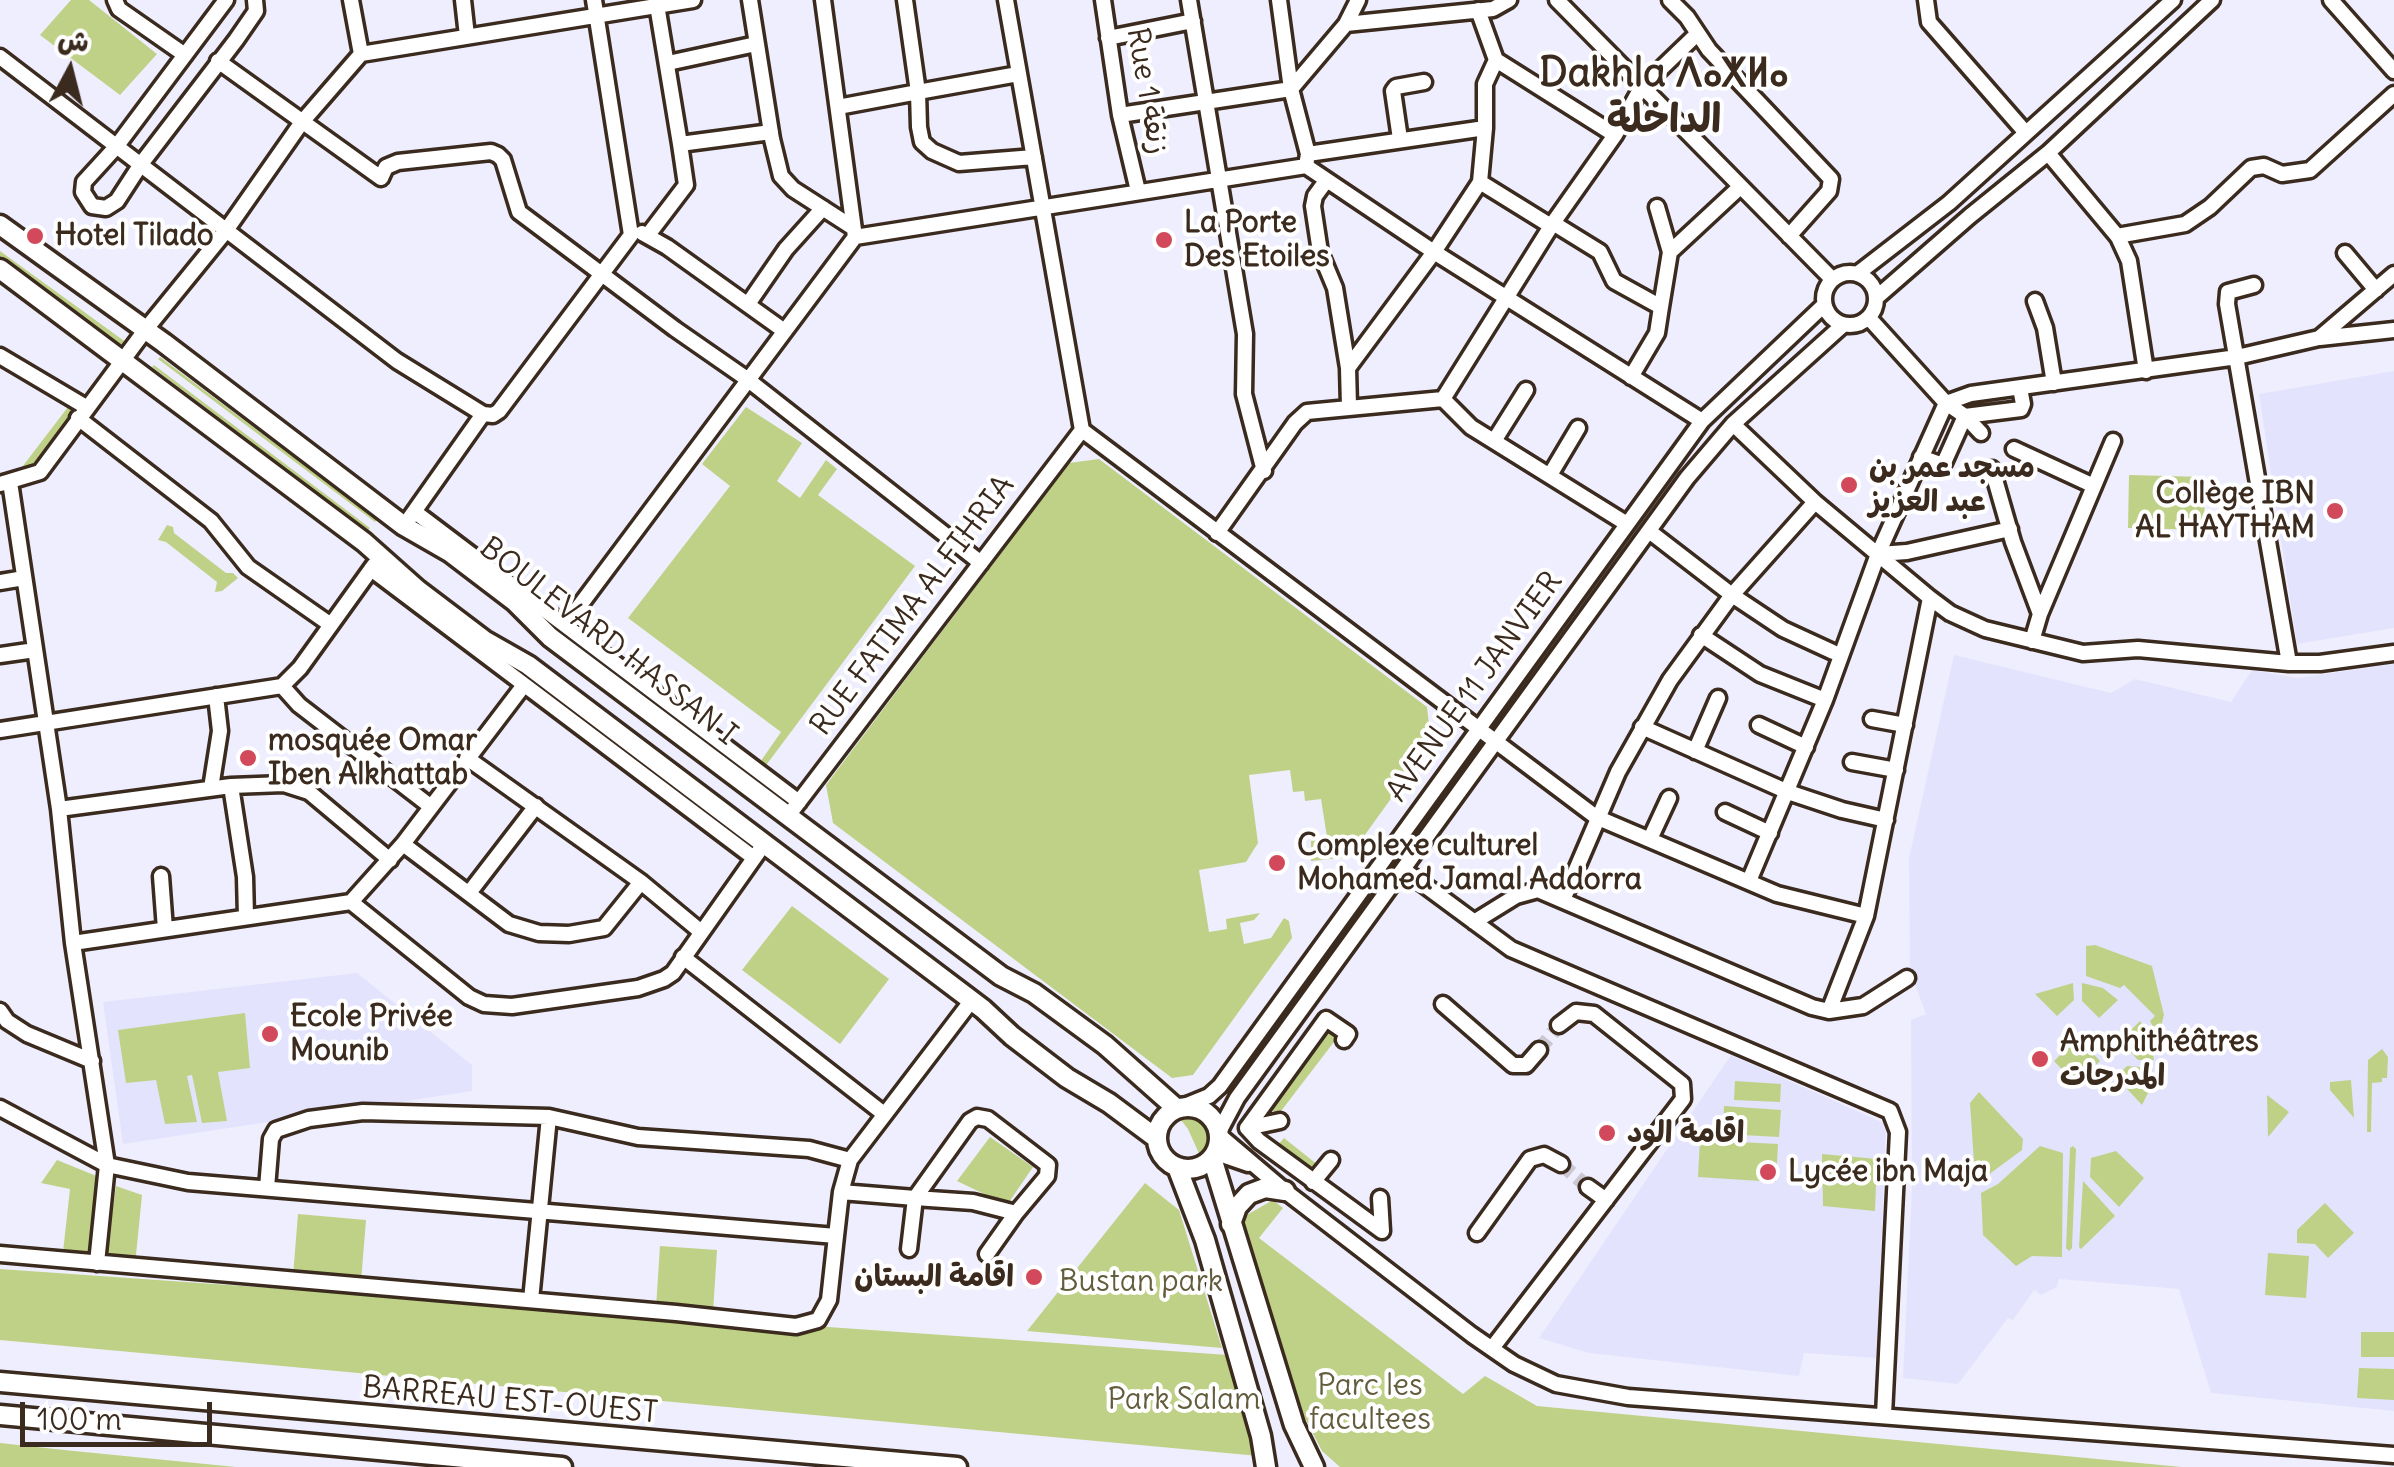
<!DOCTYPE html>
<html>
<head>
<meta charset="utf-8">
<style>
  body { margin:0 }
  #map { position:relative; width:2394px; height:1467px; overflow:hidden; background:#efeefe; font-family:Delius,"Playpen Sans Arabic",sans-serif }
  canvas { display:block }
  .north { position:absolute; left:20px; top:20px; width:100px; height:100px; -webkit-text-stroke:8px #fff; paint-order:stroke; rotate:7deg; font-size:28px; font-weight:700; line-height:40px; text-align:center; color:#3b2a1e }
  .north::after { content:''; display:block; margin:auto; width:35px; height:45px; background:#3b2a1e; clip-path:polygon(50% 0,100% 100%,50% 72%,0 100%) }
  .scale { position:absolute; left:20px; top:1402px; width:192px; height:45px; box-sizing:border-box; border:5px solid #3b2a1e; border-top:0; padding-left:12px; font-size:30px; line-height:35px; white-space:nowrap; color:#3b2a1e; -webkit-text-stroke:8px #fff; paint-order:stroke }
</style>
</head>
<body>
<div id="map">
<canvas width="2394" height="1467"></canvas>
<div class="north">ش</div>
<div class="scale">100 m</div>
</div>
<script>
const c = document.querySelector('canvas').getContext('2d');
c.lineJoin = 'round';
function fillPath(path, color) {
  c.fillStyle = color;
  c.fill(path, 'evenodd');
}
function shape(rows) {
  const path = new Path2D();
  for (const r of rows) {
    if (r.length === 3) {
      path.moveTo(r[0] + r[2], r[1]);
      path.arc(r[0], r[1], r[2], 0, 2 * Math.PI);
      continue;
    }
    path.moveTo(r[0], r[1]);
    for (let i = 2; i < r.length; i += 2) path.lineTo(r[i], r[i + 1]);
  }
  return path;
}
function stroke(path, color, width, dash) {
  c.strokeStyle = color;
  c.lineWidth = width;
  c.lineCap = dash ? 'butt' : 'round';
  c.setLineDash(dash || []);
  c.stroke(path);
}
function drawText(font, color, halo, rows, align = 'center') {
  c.font = font + ' Delius,"Playpen Sans Arabic","Noto Sans Tifinagh",sans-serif';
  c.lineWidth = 8;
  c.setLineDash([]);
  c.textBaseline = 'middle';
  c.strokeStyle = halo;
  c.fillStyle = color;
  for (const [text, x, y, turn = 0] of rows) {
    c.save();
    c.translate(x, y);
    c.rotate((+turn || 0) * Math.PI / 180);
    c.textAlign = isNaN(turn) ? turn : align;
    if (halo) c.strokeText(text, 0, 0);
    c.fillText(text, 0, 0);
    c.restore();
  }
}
fillPath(shape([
  [2394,371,2394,628,2297,644,2259,394],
  [1954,655,2111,693,2135,679,2231,702,2252,670,2298,678,2394,664,2394,1411,2211,1393,2179,1289,2059,1279,2057,1287,2041,1295,2034,1290,2013,1320,2008,1318,1958,1384,1903,1378,1912,1188,1911,1020,1926,1014,1910,971,1909,858],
  [357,973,472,1065,472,1091,123,1144,103,1002],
  [1731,1055,1886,1124,1877,1358,1804,1353,1799,1376,1589,1353,1539,1338]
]), '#e4e3fd');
fillPath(shape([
  [71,0,89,0,157,54,120,95,40,35],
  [0,251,127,343,120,354,0,265],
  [160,357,377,520,375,522,158,359],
  [154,365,370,528,368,531,152,367],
  [68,407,76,412,25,481,0,484,0,473,19,471],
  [746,407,802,443,777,481,800,498,826,460,837,469,818,495,915,566,764,768,758,765,781,732,628,618,730,486,702,464],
  [1099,459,1427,707,1431,743,1349,857,1311,861,1311,841,1327,837,1321,799,1305,801,1304,791,1293,792,1290,770,1249,775,1258,843,1246,862,1199,870,1209,932,1227,929,1226,919,1260,913,1254,920,1240,923,1244,944,1271,938,1284,918,1289,921,1292,938,1193,1075,1172,1078,833,823,826,785,1069,463],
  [2129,475,2205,477,2204,530,2128,528],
  [167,525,173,527,174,533,226,573,233,573,238,578,222,591,215,592,217,582,166,542,158,540],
  [792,906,889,979,840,1044,742,970],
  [2095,945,2152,966,2164,1015,2161,1026,2154,1029,2150,1021,2155,1016,2124,985,2120,988,2086,976,2086,946],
  [2073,983,2074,1000,2057,1016,2035,994],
  [2082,983,2103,988,2118,1000,2099,1018,2082,1001],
  [245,1013,250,1068,218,1072,227,1121,202,1123,192,1075,187,1076,197,1122,165,1124,156,1080,126,1083,118,1030],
  [2140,1021,2150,1039,2154,1060,2138,1060,2120,1041],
  [1328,1030,1337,1038,1278,1115,1269,1107],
  [2078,1038,2100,1061,2076,1084,2054,1061],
  [2382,1049,2388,1057,2387,1078,2382,1078,2382,1082,2372,1083,2371,1132,2367,1132,2368,1060],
  [2127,1066,2153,1068,2150,1089,2142,1105,2116,1077],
  [2351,1080,2354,1118,2330,1090,2330,1082],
  [1735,1081,1781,1084,1780,1102,1734,1100],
  [1979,1092,2023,1139,2022,1150,1980,1181,1975,1178,1970,1103],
  [2267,1095,2289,1112,2268,1137],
  [1724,1106,1781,1110,1779,1137,1723,1134],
  [1191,1113,1203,1119,1211,1130,1211,1144,1201,1158,1188,1129,1177,1115],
  [990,1137,1033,1167,1007,1205,957,1181],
  [1284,1138,1318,1165,1313,1172,1278,1145],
  [1700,1140,1778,1144,1776,1182,1698,1177],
  [2040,1146,2063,1153,2062,1257,2032,1256,2016,1266,1983,1235,1981,1193,1998,1184],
  [2073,1146,2076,1149,2072,1248,2069,1251,2066,1248,2070,1148],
  [2116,1151,2144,1178,2119,1207,2090,1177,2091,1158],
  [1822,1154,1877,1159,1875,1211,1823,1206],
  [57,1160,99,1177,91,1252,63,1252,70,1189,41,1183],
  [2083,1181,2115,1216,2081,1249,2079,1247],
  [1145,1183,1179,1210,1222,1348,1027,1331],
  [116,1186,142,1195,135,1265,105,1263],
  [1273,1200,1283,1208,1259,1238,1463,1394,1485,1376,1537,1406,2182,1467,1340,1467,1322,1451,1279,1368,1241,1224,1245,1216],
  [2325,1203,2354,1233,2328,1258,2315,1244,2297,1243,2297,1230],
  [298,1214,366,1220,361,1282,293,1276],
  [660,1246,717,1250,713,1312,656,1308],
  [2268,1253,2309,1256,2306,1298,2265,1295],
  [0,1269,1228,1355,1259,1456,0,1340],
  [2361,1332,2394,1332,2394,1357,2361,1357],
  [2359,1368,2394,1369,2394,1400,2357,1398],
  [0,1443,64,1450,236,1467,0,1467]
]), '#bfd186');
stroke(shape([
  [1539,1050,1559,1025],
  [1561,1164,1588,1187]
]), '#cbc7d1', 14, [14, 7]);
const minor = shape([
  [115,0,119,9,185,55],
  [226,0,116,147,84,182,83,192,92,206,106,208,117,201,141,164,236,40,256,11,255,0],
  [351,0,361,54],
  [463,0,467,36],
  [750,0,772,139,781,176,793,189,852,227],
  [1006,0,1082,430,1596,817,1777,894,1866,916],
  [1103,0,1120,115,1138,191],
  [1189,0,1245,334,1244,394,1264,471],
  [1279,0,1291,89,1308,154,1306,166,1434,252,1702,421],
  [1557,0,1832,279],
  [1670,0,1687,17,1709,50,1831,179,1829,191,1789,236],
  [1926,0,1929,22,2026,133],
  [2331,0,2394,71],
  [657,5,680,144],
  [1478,10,1496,60,1615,135],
  [1346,24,1493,9,1509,0],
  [1108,38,1193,21],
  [361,54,693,0],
  [0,57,397,361,483,414],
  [218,61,381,178,386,167,398,162,491,152,498,155,503,160,519,212,675,329,747,379,981,563],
  [668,63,756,44],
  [1018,74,918,92,919,127,922,142,932,151,959,163,1034,157],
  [838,107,918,92,905,0],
  [1120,115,1291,89,1346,24,1358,0],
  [1485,128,1480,182,1551,226],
  [1400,139,1393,91,1396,87,1424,82],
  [2048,153,2118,237,2129,261,2146,371],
  [1308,154,1485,128,1485,84,1496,60],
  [1326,181,1315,196,1313,206,1320,252,1335,288,1348,368,1349,406],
  [1657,207,1670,252,1661,307],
  [1553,223,1600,252,1614,281,1661,307,1657,333,1631,377],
  [642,233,667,247,783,330],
  [648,235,686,185,680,144,771,132],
  [2117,236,2185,224,2210,207,2251,168,2264,166,2282,174,2310,170,2394,94],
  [855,237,1306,166],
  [1670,252,1740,187],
  [2345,253,2376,290],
  [1850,299,26],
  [1857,274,1949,203,2173,0],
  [2254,285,2228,292,2227,304,2289,663],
  [1876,298,1970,216,2048,153,2212,0],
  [2035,301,2045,328,2054,383],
  [748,304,786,249,823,208],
  [1869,318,1946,403,1965,416,1981,433],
  [2320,338,2394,330],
  [0,356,86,407],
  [1348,368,1434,252,1480,182],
  [1443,399,1553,223,1615,135,1641,88,1696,35],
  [78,418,211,521,248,567,331,625],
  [1733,424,1815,502,1930,598,1950,613,1985,629,2083,653,2138,649,2289,663,2320,663,2394,653],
  [1494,441,1526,390],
  [2014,449,2094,486],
  [1921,457,1943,465,1965,416,2021,409,2023,404,2020,388],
  [1992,469,2013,542,2040,614],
  [1550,475,1578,428],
  [10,482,59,809,73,943,107,1165,97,1263],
  [0,484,40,472,146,329,225,232,302,122,361,54],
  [415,512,799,802],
  [404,526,483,414,493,415,499,411,631,235,594,0],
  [1649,531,1732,595,1783,629,1833,652],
  [1217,533,1295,423,1307,412,1443,399,1471,427,1627,524],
  [1878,554,1907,552,2010,529],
  [371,569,754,858],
  [0,582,24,578],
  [566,624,855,237,823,0],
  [1701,635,1760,674,1825,700],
  [2032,641,2040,614,2113,441],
  [0,655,35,650],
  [282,686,299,705,430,806],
  [1872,719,1905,725],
  [1759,725,1806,747],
  [1642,727,1788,792,1842,810,1886,820],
  [0,730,282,686,300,668,374,565],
  [1695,751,1718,698],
  [467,758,641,882,700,931],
  [1852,762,1896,770],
  [231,786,245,877,246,917],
  [211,788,220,731,216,696],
  [59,809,231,786,284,784,309,792,390,860],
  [1725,812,1770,833],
  [788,816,1082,430],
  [1650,839,1669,798],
  [403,844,509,924,539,933,569,934,604,928,641,882],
  [1404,870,1511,949,1890,1111,1898,1132,1884,1415],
  [161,876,165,929],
  [1749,881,1825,700,1878,554,1946,403,1971,394,2237,357,2319,338,2394,274],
  [469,893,536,806],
  [1563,900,1618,772,1670,680,1732,595,1815,502],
  [351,902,469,997,484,1004,512,1006,638,988,664,979,673,973,764,844],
  [1474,922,1516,896,1538,890,1812,1007,1829,1011,1863,1006,1907,978],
  [73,943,351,902,403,844,524,685],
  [683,957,884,1114],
  [1443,1004,1513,1065,1526,1065,1539,1050],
  [0,1011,7,1021,27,1034,92,1061],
  [1829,1011,1866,916,1930,598],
  [1182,1107,1209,1096,1220,1086,1702,421,1824,305],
  [0,1108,107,1165,188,1182,836,1236,841,1192,850,1160,972,1000],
  [1247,1128,1259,1141,1382,1231],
  [1247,1128,1326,1019,1348,1034,1344,1040],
  [1247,1128,1280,1121],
  [1219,1132,1237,1098,1687,478,1733,424,1843,325],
  [1219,1135,1285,1191,1472,1335,1514,1364,1556,1384,1628,1397,2394,1455],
  [1216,1153,1248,1164],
  [1313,1182,1331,1160],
  [1588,1187,1606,1200],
  [267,1188,271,1139,276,1130,309,1119,363,1112,549,1117,638,1137,809,1149,850,1160],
  [841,1192,915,1198,973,1202,1016,1213,1047,1176,1048,1165,988,1119,977,1117,970,1121,915,1198,909,1249],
  [1380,1198,1382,1231],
  [1477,1233,1530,1159,1544,1155,1561,1164],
  [0,1254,676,1313,796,1326,818,1320,829,1300,836,1236],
  [987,1254,1016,1213],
  [531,1300,549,1117],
  [1493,1347,1683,1099,1682,1084,1594,1014,1576,1012,1559,1025]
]);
const major = shape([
  [0,225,164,343,404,526,451,553,514,601,550,637,804,828,1001,976,1034,993,1105,1045,1176,1108],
  [0,269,364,542,418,590,484,640,528,665,983,1009,1012,1036,1067,1078,1109,1103,1156,1138],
  [1188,1138,31],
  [1212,1158,1294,1425,1314,1467],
  [1177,1167,1205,1240,1261,1436,1266,1467],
  [1231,1224,1237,1207,1249,1194,1265,1188,1285,1191],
  [0,1382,957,1467],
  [0,1415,562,1467]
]);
stroke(minor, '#3b2a1e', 21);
stroke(major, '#3b2a1e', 25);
stroke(minor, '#fff', 14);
stroke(major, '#fff', 18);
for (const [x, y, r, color] of [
  [35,236,10,"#d1495b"],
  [1164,240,10,"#d1495b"],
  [1849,485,10,"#d1495b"],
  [2335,511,10,"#d1495b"],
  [248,758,10,"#d1495b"],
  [1277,863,10,"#d1495b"],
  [270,1034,10,"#d1495b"],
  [2040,1059,10,"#d1495b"],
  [1607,1133,10,"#d1495b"],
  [1768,1172,10,"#d1495b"],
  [1034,1277,10,"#d1495b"]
]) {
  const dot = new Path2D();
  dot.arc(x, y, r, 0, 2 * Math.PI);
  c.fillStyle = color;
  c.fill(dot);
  stroke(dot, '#fff', 4);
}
drawText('30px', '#3b2a1e', '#fff', [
  ["Rue 1 زنقة",1147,91,80],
  ["RUE FATIMA ALFIHRIA",913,606,-53],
  ["BOULEVARD HASSAN I",608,642,38],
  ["AVENUE 11 JANVIER",1475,687,-54],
  ["BARREAU EST-OUEST",510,1401,5]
]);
drawText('bold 30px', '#3b2a1e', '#fff', [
  ["La Porte",1184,223],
  ["Des Etoiles",1184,257],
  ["Hotel Tilado",55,236],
  ["مسجد عمر بن",1869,468],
  ["عبد العزيز",1869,502],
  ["Collège IBN",2315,494,"right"],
  ["AL HAYTHAM",2315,528,"right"],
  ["mosquée Omar",268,741],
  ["Iben Alkhattab",268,775],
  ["Complexe culturel",1297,846],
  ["Mohamed Jamal Addorra",1297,880],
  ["Ecole Privée",290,1017],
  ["Mounib",290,1051],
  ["Amphithéâtres",2060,1042],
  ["المدرجات",2060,1076],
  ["اقامة الود",1627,1133],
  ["Lycée ibn Maja",1788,1172],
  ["اقامة البستان",1014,1277,"right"]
], 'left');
drawText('30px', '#635c3d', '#fff', [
  ["Bustan park",1141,1282],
  ["Parc les",1370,1386],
  ["facultees",1370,1420],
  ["Park Salam",1184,1400]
]);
drawText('bold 40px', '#3b2a1e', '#fff', [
  ["Dakhla ⴷⴰⵅⵍⴰ",1664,75],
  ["الداخلة",1664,121]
]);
</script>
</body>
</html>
